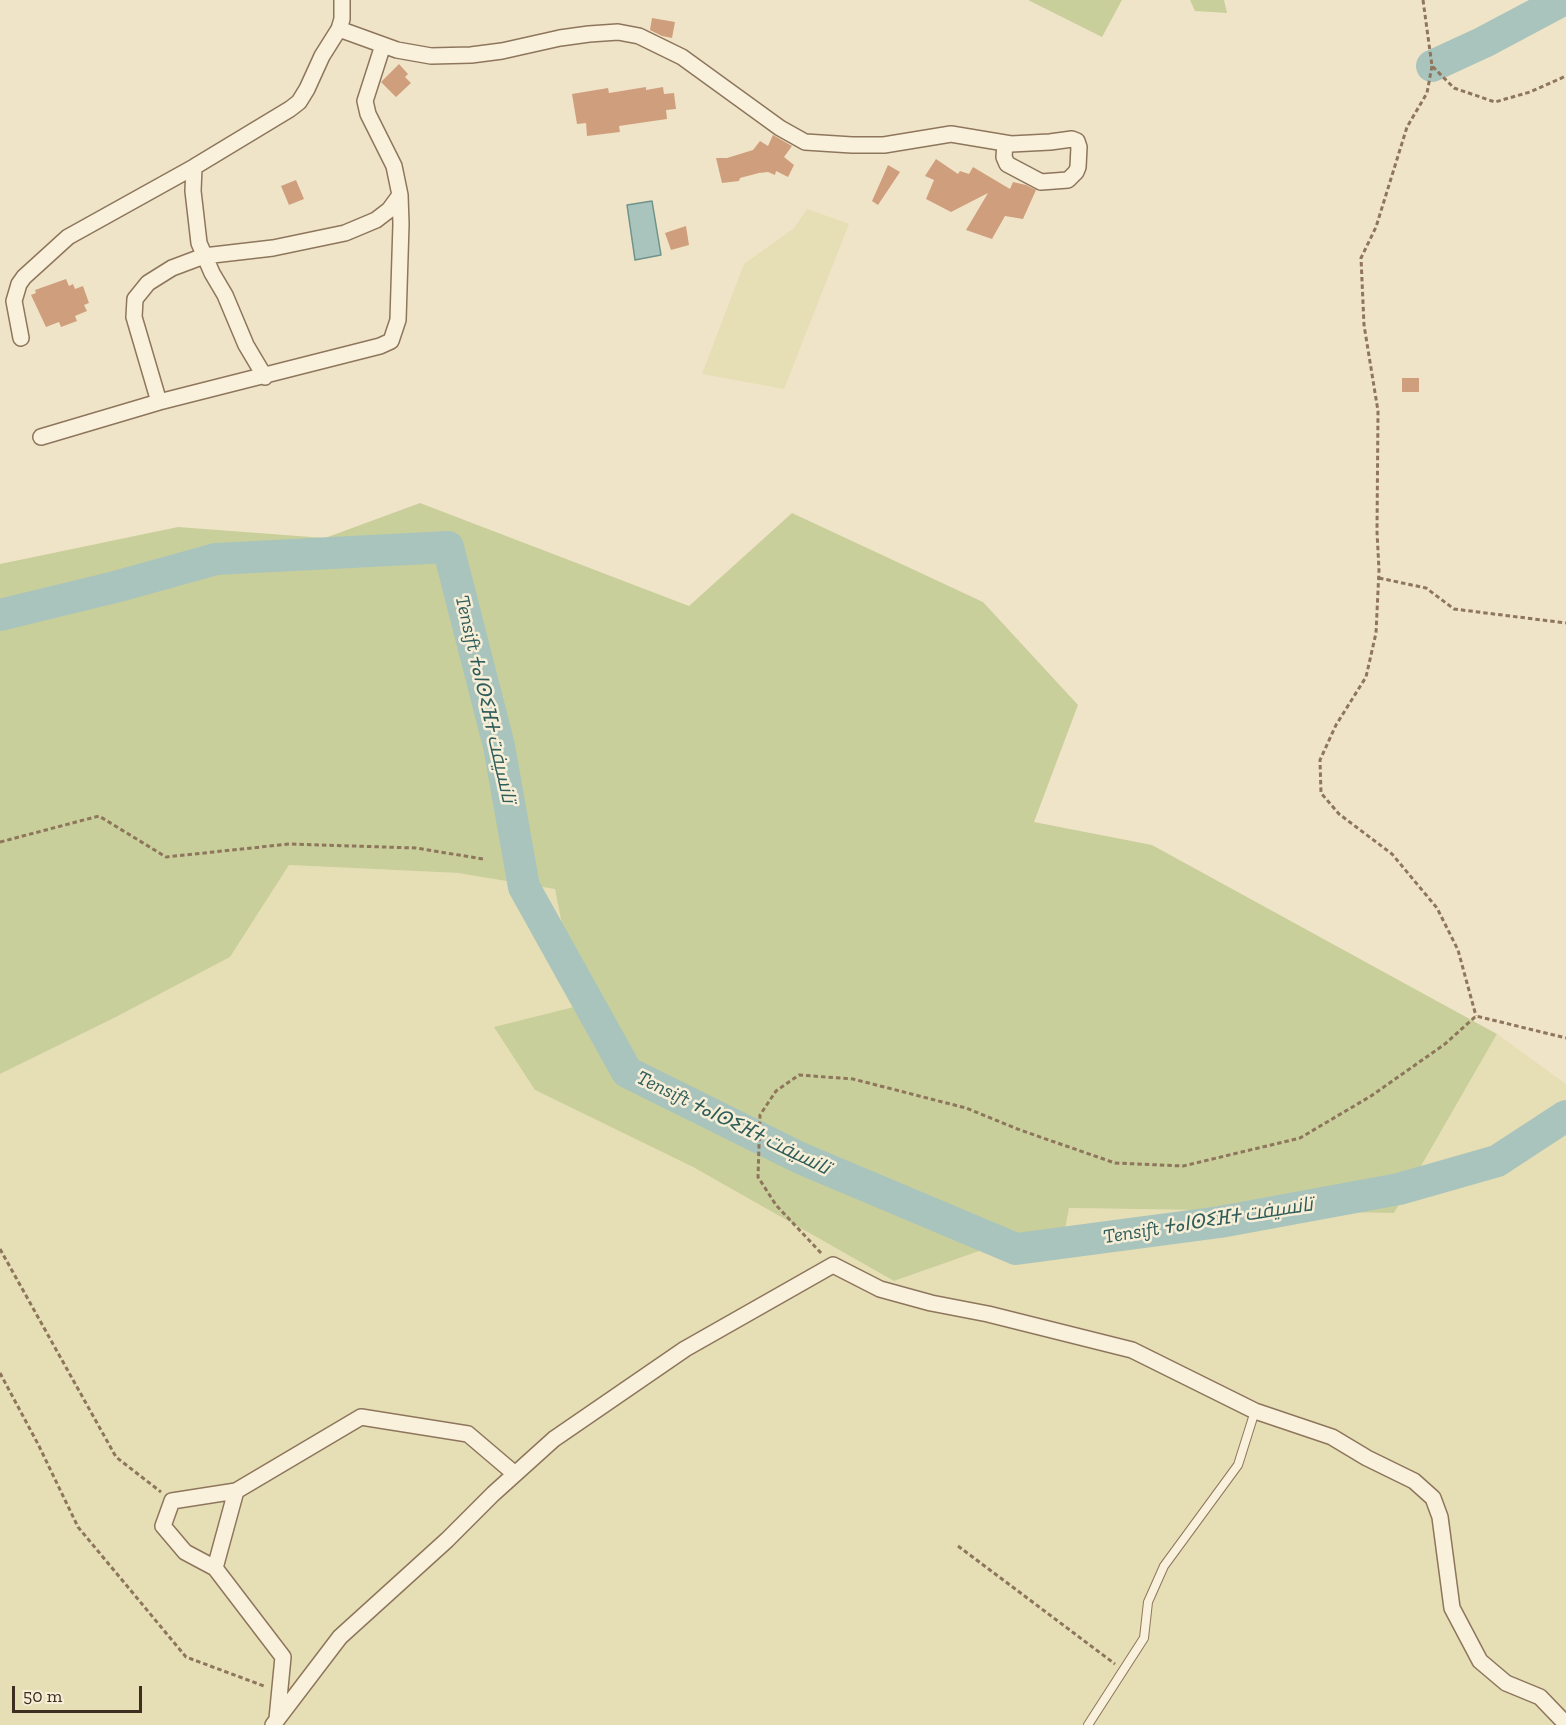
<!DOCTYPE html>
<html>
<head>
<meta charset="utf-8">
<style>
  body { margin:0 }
  #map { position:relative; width:1566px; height:1725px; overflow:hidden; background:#f0e4c8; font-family:"Zilla Slab",serif }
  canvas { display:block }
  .scale { position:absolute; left:12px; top:1686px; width:130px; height:27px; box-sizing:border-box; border:3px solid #3d2e20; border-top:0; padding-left:8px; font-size:18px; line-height:21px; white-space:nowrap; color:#3d2e20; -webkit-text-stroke:4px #f7eed8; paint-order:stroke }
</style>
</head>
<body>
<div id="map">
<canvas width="1566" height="1725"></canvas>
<div class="scale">50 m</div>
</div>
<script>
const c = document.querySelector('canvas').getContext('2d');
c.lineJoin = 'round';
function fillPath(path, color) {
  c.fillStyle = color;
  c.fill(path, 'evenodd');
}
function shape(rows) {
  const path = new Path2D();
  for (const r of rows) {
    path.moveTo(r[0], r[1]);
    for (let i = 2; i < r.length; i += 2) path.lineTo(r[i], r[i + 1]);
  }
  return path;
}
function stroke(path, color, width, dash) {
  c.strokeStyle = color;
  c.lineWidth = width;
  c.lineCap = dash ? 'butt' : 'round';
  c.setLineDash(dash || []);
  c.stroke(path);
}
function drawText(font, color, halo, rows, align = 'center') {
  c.font = font + ' "Zilla Slab",Cairo,"Noto Sans Tifinagh",serif';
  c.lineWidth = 5;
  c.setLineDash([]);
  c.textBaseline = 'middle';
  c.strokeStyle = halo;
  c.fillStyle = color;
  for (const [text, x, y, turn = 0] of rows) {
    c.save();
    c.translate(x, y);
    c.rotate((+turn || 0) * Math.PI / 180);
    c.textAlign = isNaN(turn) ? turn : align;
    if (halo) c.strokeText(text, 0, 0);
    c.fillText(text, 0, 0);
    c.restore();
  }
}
fillPath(shape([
  [807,209,849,224,784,389,702,374,744,264,794,228],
  [289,865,458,873,555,888,578,1006,535,1090,693,1167,894,1281,982,1250,1060,1258,1069,1208,1394,1213,1497,1034,1566,1084,1566,1725,0,1725,0,1074,116,1017,230,957]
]), '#e6deb5');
fillPath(shape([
  [1028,0,1122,0,1102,37],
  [1190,0,1224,0,1227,13,1195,11],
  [420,503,689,606,792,513,983,602,1078,705,1034,822,1152,845,1497,1034,1394,1213,1069,1208,1060,1258,982,1250,894,1281,693,1167,535,1090,494,1027,578,1006,555,889,458,873,289,865,230,957,116,1017,0,1074,0,564,178,527,325,538]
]), '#c9cf9b');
const water = shape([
  [652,201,661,255,635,260,627,205,652,201]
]);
fillPath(water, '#a9c4bc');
stroke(water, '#6f938a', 1.5);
stroke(shape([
  [1432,66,1484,42,1563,0],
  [0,615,115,587,216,559,448,547,499,746,524,887,627,1072,800,1158,1016,1249,1220,1222,1399,1189,1497,1161,1566,1116]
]), '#a9c4bc', 32);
fillPath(shape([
  [652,18,675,22,672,38,662,36,650,30],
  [399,64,408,74,405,77,411,83,396,97,381,82],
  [646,87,646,90,663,87,664,94,674,93,676,109,666,110,667,119,619,126,620,132,587,136,586,123,577,124,572,94,608,88,609,93],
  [773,135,792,146,784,157,794,165,788,177,776,171,775,175,768,172,759,173,740,178,739,181,722,183,716,158,727,158,753,150,760,141,768,146],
  [936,159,958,174,960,171,969,174,973,167,1010,189,1013,182,1026,185,1036,190,1023,219,1005,216,992,239,966,230,988,193,951,212,926,199,934,180,925,176],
  [888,165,900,172,878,205,872,201],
  [296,180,304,199,289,205,281,186],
  [686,226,689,245,671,250,665,233],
  [66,279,69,286,73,284,75,289,83,286,89,303,84,305,87,311,75,316,77,321,61,327,59,322,46,327,31,295,36,293,35,290],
  [1402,378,1419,378,1419,392,1402,392]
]), '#cf9f7d');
const lane = shape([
  [1088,1725,1144,1638,1148,1602,1164,1566,1238,1465,1255,1411]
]);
const street = shape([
  [339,29,397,50,431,56,471,55,502,51,560,38,589,34,618,32,639,36,682,57,780,128,805,142,852,145,884,145,951,134,1011,144,1050,142,1072,139,1077,141,1079,147,1078,167,1076,172,1068,180,1041,182,1007,164,1004,157,1005,143],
  [194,167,193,191,199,243,212,273,225,295,246,345,265,377],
  [21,338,14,301,19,284,24,277,68,237,194,167,290,109,299,102,307,89,322,56,339,29,342,19,342,0],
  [159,402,134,317,135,299,148,283,172,268,204,256,273,248,345,233,376,220,389,210,400,195],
  [41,437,159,402,380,346,391,341,398,320,401,224,400,195,394,166,368,114,365,101,383,45],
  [215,1568,185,1552,163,1526,172,1501,236,1491],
  [277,1719,283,1657,215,1568,236,1491,361,1417,468,1434,515,1474],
  [273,1725,340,1637,447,1540,493,1494,554,1439,685,1349,833,1265,880,1289,931,1303,988,1314,1132,1350,1255,1411,1332,1437,1367,1458,1414,1481,1433,1498,1440,1517,1452,1608,1480,1661,1506,1683,1540,1697,1566,1724]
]);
stroke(lane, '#8d765c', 10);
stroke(street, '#8d765c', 18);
stroke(shape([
  [1423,0,1432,66,1454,88,1495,102,1530,92,1566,76],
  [1432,66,1427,93,1407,127,1376,227,1361,258,1364,325,1378,411,1377,532,1379,570,1376,633,1366,677,1336,725,1320,760,1321,793,1339,814,1392,854,1437,908,1458,950,1476,1016],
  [1379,578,1426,588,1454,609,1566,623],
  [0,842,99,816,166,857,289,844,416,848,483,859],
  [0,1249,116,1457,161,1492],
  [821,1253,776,1205,758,1177,760,1115,776,1091,799,1075,853,1079,966,1108,1020,1130,1115,1163,1183,1166,1300,1138,1371,1096,1445,1044,1476,1016,1566,1038],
  [0,1373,39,1446,78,1527,186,1657,264,1686],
  [958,1546,1115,1664]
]), '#8d765c', 3, [4.5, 3]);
stroke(lane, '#faf1dc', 8);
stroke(street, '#faf1dc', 15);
drawText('italic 20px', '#2f5d5a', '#f7eed8', [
  ["Tensift ⵜⴰⵏⵙⵉⴼⵜ تانسيفت",485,699,77],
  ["Tensift ⵜⴰⵏⵙⵉⴼⵜ تانسيفت",733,1123,26],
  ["Tensift ⵜⴰⵏⵙⵉⴼⵜ تانسيفت",1208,1221,-9]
]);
</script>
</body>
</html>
